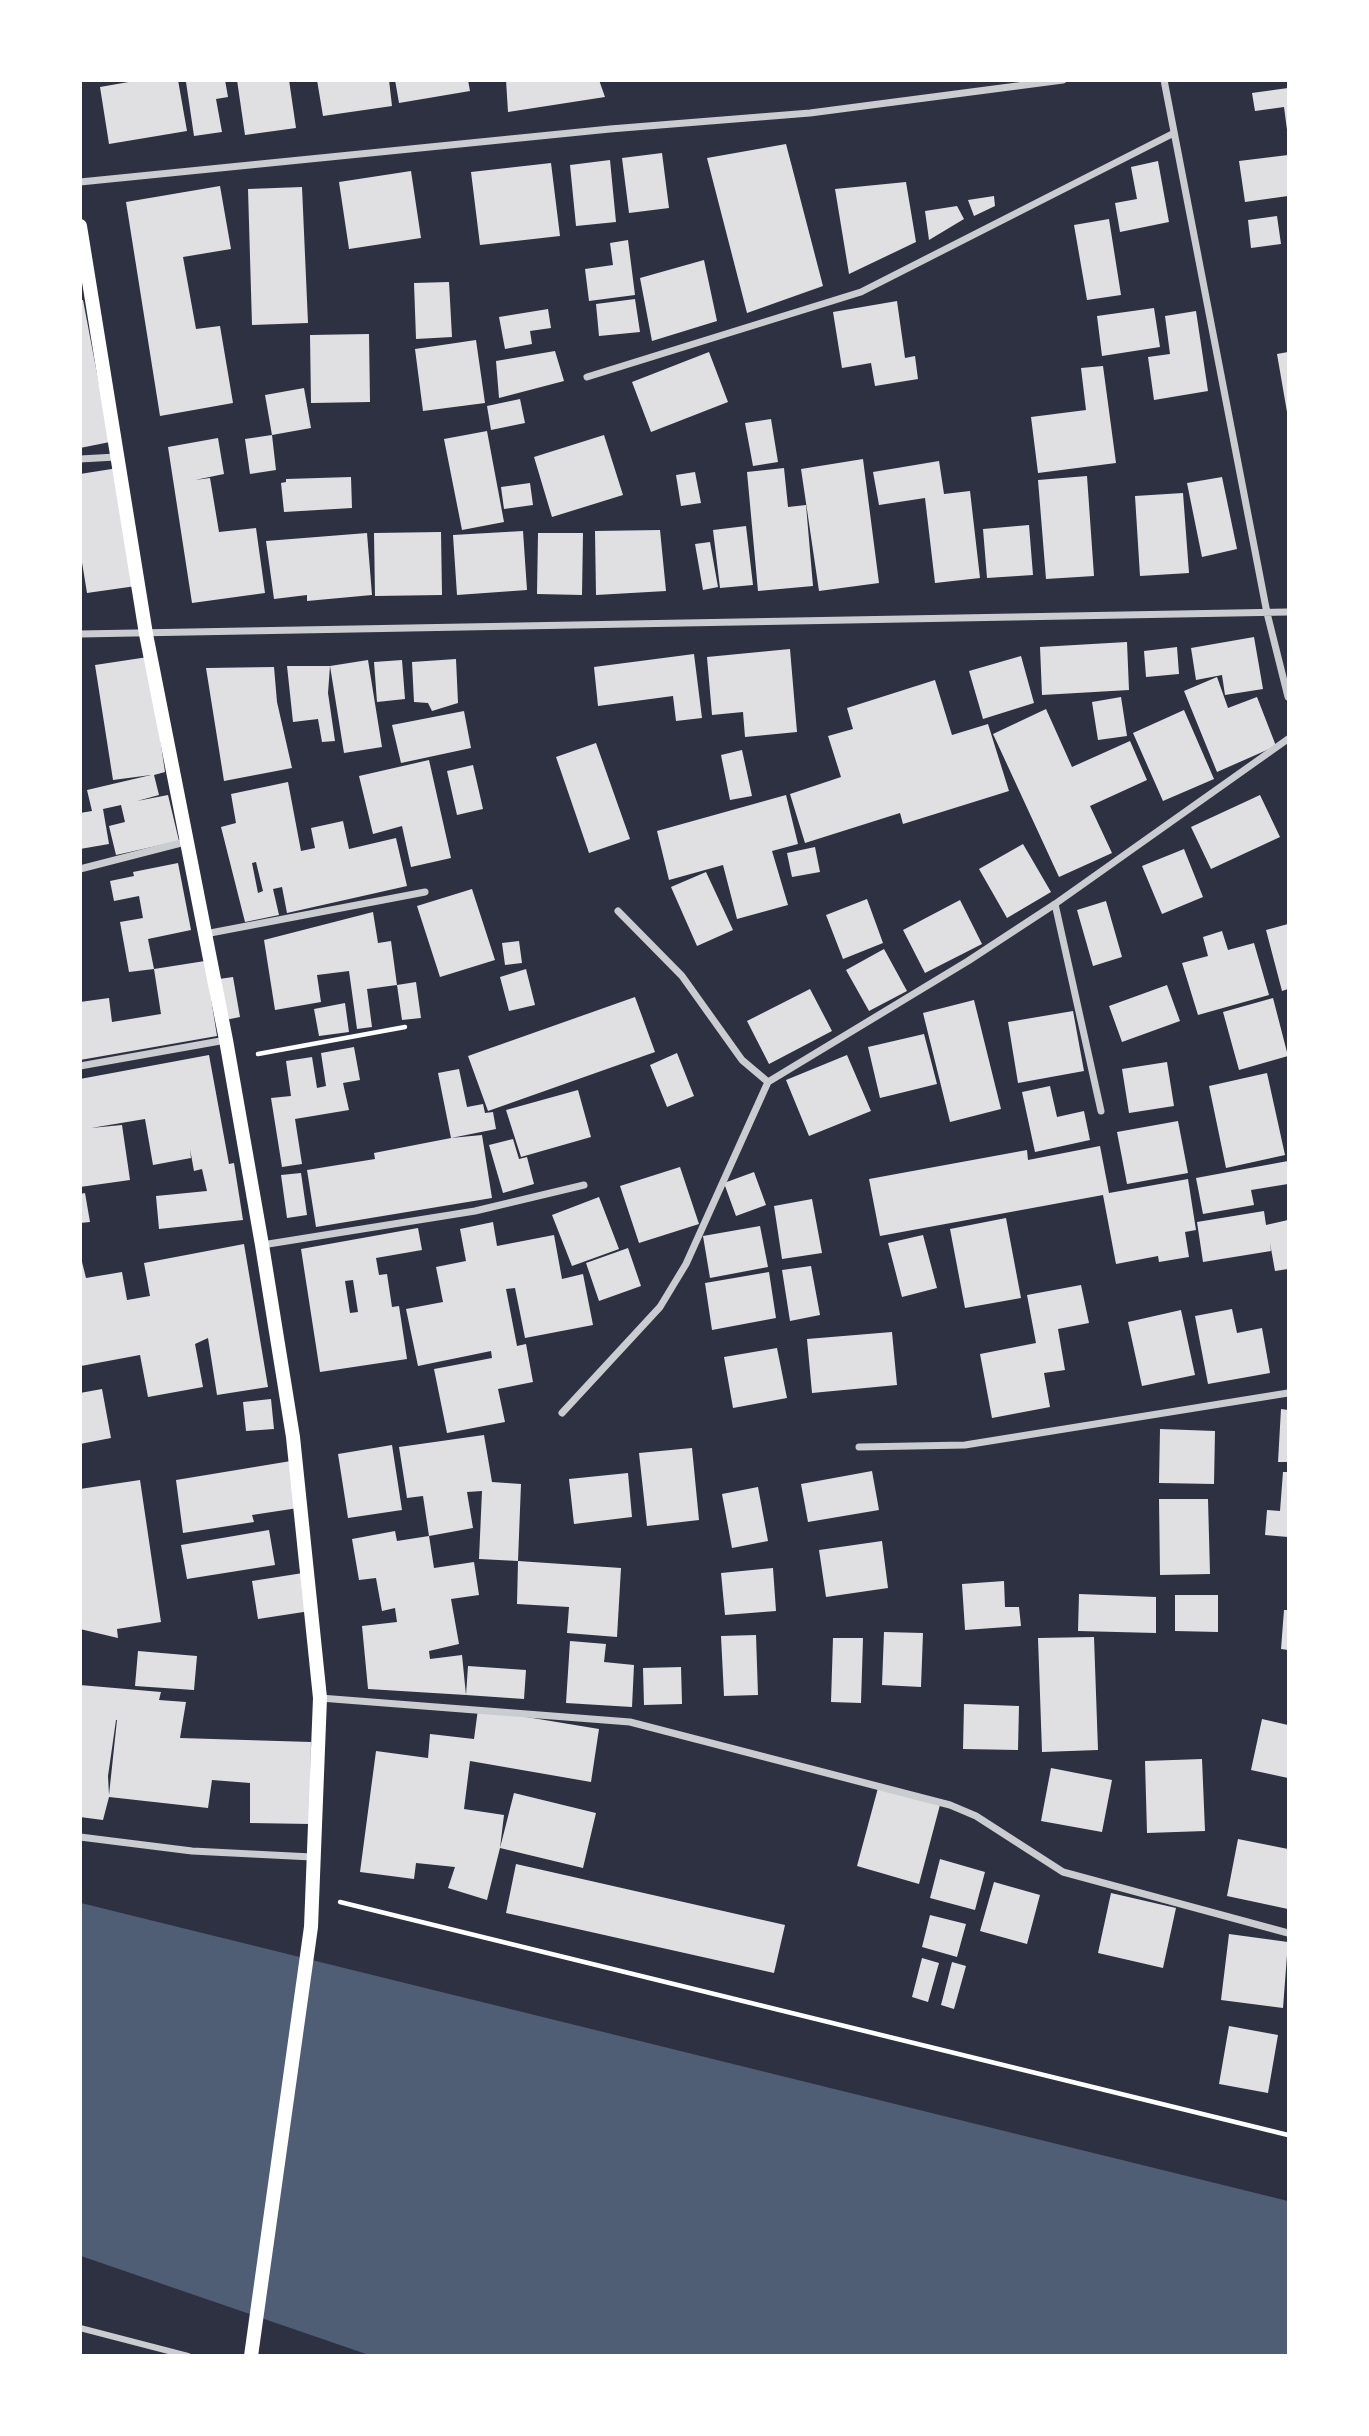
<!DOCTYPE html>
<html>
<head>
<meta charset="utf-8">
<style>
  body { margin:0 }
  #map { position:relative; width:1369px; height:2436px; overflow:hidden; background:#2d3142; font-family:Overpass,sans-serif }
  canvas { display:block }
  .frame { position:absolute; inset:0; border:82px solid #fff; pointer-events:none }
</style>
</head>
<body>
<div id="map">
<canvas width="1369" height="2436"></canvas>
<div class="frame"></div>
</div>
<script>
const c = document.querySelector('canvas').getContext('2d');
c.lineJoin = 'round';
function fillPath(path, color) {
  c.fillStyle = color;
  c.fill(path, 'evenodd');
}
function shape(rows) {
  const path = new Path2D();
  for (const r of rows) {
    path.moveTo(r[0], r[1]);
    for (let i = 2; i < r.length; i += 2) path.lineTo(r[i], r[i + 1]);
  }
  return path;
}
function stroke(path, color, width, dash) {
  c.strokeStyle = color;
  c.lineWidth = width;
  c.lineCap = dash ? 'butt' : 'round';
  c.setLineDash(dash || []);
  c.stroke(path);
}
fillPath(shape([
  [81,1903,1288,2201,1288,2355,369,2355,81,2256]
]), '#4f5d75');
fillPath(shape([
  [140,80,178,80,187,131,109,144,100,87],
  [225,80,228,97,216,99,222,132,194,136,186,82],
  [237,80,289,80,296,128,245,135],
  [317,80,389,80,392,106,323,116],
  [395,80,468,80,470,91,399,103],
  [506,80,599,80,605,97,508,112],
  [1288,88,1288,130,1287,130,1284,107,1255,111,1252,93],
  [786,144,823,286,747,313,707,158],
  [662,153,669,208,629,213,622,158],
  [1288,155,1288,196,1245,202,1239,161],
  [610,160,616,222,576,226,570,165],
  [1158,161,1169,222,1120,232,1115,203,1137,199,1131,167],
  [551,163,560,236,480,245,471,172],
  [411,171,421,238,349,249,339,182],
  [906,182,916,242,849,274,835,189],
  [220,186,231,249,183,257,196,329,220,326,233,403,160,416,126,202],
  [302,187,308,323,252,325,248,189],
  [994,196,995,206,974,216,968,200],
  [957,206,964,219,929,240,925,211],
  [1277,216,1281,244,1251,248,1248,220],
  [1109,219,1121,295,1087,300,1074,225],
  [628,240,635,295,589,301,585,269,613,265,610,243],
  [704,260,717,321,652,341,640,278],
  [449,282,452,337,416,339,414,283],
  [635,299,640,332,599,336,596,304],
  [80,300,83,300,110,442,80,448],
  [897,301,905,358,915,356,918,379,875,386,871,363,842,368,833,312],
  [1154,308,1160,347,1102,356,1097,316],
  [548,309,551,328,530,331,532,344,505,349,499,317],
  [1196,311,1208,391,1154,400,1148,357,1170,354,1165,316],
  [369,334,370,402,311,403,310,335],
  [476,340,485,403,423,411,415,349],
  [555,351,564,381,499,398,496,361],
  [709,352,728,402,651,432,632,382],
  [1288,352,1288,412,1287,412,1277,354],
  [1103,366,1116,463,1038,473,1031,417,1086,410,1081,368],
  [304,388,311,428,272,435,265,395],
  [520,399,525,423,491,430,487,406],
  [771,419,778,462,753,466,745,423],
  [487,431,504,522,462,530,444,439],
  [272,435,276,470,250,474,245,439],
  [604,435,623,495,552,517,534,457],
  [218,438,224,474,195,480,210,478,219,532,256,528,265,593,192,603,168,447],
  [863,459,879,583,819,591,801,469],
  [939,461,944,494,970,491,980,578,935,583,925,498,879,505,873,472],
  [118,468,136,586,87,593,80,550,80,474],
  [784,468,788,507,806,505,813,586,758,591,747,472],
  [695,472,701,503,681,506,676,475],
  [1087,476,1094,576,1046,579,1038,480],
  [351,477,352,508,284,512,281,483,286,482,286,479],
  [1222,477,1237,549,1202,557,1187,483],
  [530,483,533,505,504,509,501,487],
  [1183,493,1189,573,1140,576,1135,496],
  [1029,525,1033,575,987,578,983,529],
  [746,526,753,585,720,588,713,530],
  [660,530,666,591,596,595,595,531],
  [523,531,527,590,457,595,453,535],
  [441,532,442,595,375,596,374,533],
  [367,533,372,595,307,601,307,595,274,599,266,541],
  [538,533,583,533,582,595,537,594],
  [710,542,718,587,703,590,695,544],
  [1254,637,1263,689,1225,695,1222,675,1196,680,1191,648],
  [1127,642,1129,690,1042,695,1040,647],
  [1177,647,1179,674,1146,677,1144,651],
  [790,649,797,732,745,737,743,712,712,715,707,657],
  [694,654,702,718,676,721,673,696,598,706,594,667],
  [1021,656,1034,703,983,719,969,671],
  [148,657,165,772,154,775,159,795,137,801,168,795,179,841,116,855,109,826,125,822,121,805,103,809,109,844,80,849,80,813,92,811,87,790,151,775,113,780,95,665],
  [456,659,458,703,432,711,428,703,414,702,412,662],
  [368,660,382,747,344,753,330,666],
  [402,660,405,699,377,702,374,662],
  [287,666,330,666,328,693,335,741,322,742,318,719,293,722],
  [274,667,277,702,292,768,224,781,206,668],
  [1217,677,1228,708,1257,697,1276,746,1217,772,1184,691],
  [935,680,952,735,988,724,1009,791,903,824,900,813,805,843,790,794,841,777,828,736,853,729,847,708],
  [1121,697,1127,736,1098,740,1092,702],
  [1046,709,1072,767,1130,741,1147,780,1090,806,1112,853,1059,877,993,734],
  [1184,710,1214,779,1163,801,1133,733],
  [464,711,471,748,401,763,392,725],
  [596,743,630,839,589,853,556,757],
  [742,750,752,796,730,800,721,755],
  [429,760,451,858,411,867,402,826,373,834,359,776],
  [473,765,483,809,457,815,447,771],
  [288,782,301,851,315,848,311,828,343,821,349,849,396,838,407,886,287,913,282,887,273,889,279,915,245,922,221,827,236,823,231,794],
  [256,862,263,891,258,893,252,863],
  [786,795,798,844,772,851,788,905,737,919,723,865,669,880,657,831],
  [1260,795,1280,837,1211,869,1191,827],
  [1023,844,1051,892,1007,918,979,869],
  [815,847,820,872,792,877,787,853],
  [1184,849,1203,897,1162,914,1142,866],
  [178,863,191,930,148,939,154,969,129,972,120,922,143,918,139,896,114,901,110,881,134,876,133,872],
  [706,872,733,930,697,946,671,887],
  [472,889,495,960,440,977,417,906],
  [867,899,883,943,843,959,826,915],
  [960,900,982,944,925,973,903,930],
  [1106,901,1122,957,1093,966,1077,910],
  [373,912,378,943,391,941,397,985,367,989,372,1027,357,1029,349,971,317,975,321,1002,275,1010,264,940],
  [1288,924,1288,989,1282,991,1266,930],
  [1222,931,1228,950,1254,943,1269,995,1198,1015,1182,963,1208,956,1203,937],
  [519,941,522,963,505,965,502,943],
  [884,949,907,991,869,1011,846,970],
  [205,961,217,1036,80,1060,80,1002,109,998,112,1022,161,1014,154,969],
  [526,969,535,1005,509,1011,500,977],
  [233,977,240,1017,225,1020,219,979],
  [416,982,421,1018,402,1020,397,985],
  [1167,985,1180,1021,1122,1042,1109,1006],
  [810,989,832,1031,769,1064,747,1021],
  [635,997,655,1052,488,1111,468,1056],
  [1273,998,1288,1056,1239,1070,1223,1012],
  [974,1000,1001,1109,950,1122,923,1013],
  [345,1003,349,1032,319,1036,314,1009],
  [1073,1011,1084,1071,1018,1083,1008,1022],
  [924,1034,937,1084,880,1098,868,1047],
  [354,1047,360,1080,343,1083,349,1110,295,1119,302,1164,282,1167,271,1098,291,1096,286,1061,312,1057,317,1088,326,1086,321,1053],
  [677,1053,694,1096,667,1107,650,1065],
  [209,1055,229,1164,234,1163,243,1220,159,1229,156,1196,207,1191,202,1169,194,1171,190,1149,191,1158,153,1165,145,1119,91,1128,122,1125,130,1180,80,1187,80,1079],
  [847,1055,871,1111,809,1136,786,1080],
  [1167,1062,1174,1106,1129,1113,1122,1069],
  [459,1069,467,1107,483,1104,485,1113,493,1112,496,1129,451,1138,438,1073],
  [1267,1073,1285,1155,1226,1168,1209,1086],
  [1050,1086,1057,1117,1084,1111,1090,1140,1035,1152,1022,1092],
  [578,1090,591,1137,521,1157,506,1110],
  [1178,1121,1188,1173,1127,1184,1117,1132],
  [482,1135,492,1198,316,1227,307,1170,375,1159,374,1153,451,1138],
  [513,1139,519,1159,527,1157,534,1184,503,1193,489,1145],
  [1100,1146,1109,1193,1188,1179,1196,1230,1185,1232,1189,1257,1159,1262,1158,1256,1116,1264,1103,1195,880,1236,869,1179,1027,1150,1028,1160],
  [1288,1161,1288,1184,1251,1190,1254,1205,1203,1214,1196,1178],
  [680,1167,699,1224,639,1243,620,1186],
  [754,1172,766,1205,736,1216,724,1183],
  [301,1173,307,1215,287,1218,281,1175],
  [85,1193,90,1222,80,1223,80,1194],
  [599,1197,619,1249,572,1266,552,1215],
  [812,1199,822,1253,782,1259,774,1206],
  [1264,1211,1266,1225,1288,1220,1288,1269,1275,1271,1270,1243,1271,1251,1203,1262,1197,1222],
  [1006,1218,1021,1298,965,1308,950,1229],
  [493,1222,497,1246,554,1235,562,1279,583,1274,593,1325,525,1338,515,1288,506,1289,517,1346,526,1344,533,1382,498,1389,505,1422,447,1433,434,1369,492,1358,491,1351,418,1366,406,1309,443,1302,436,1267,466,1261,460,1229],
  [760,1226,768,1267,710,1278,703,1236],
  [418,1228,422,1250,376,1258,379,1275,387,1274,392,1307,399,1306,407,1359,320,1372,301,1249],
  [353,1280,358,1312,350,1313,345,1281],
  [923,1235,937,1288,902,1297,888,1243],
  [244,1244,268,1387,217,1395,208,1338,195,1344,203,1387,148,1397,140,1355,81,1366,80,1254,86,1278,122,1272,127,1300,150,1296,144,1263],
  [628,1248,641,1286,599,1301,586,1263],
  [811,1266,820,1315,790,1321,782,1270],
  [769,1272,776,1318,712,1330,705,1283],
  [1081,1285,1089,1323,1058,1329,1065,1370,1044,1373,1050,1407,992,1418,980,1354,1036,1343,1027,1295],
  [1232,1309,1237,1333,1262,1328,1270,1373,1208,1384,1195,1316],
  [1181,1310,1195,1375,1142,1386,1128,1322],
  [892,1332,897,1385,812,1393,807,1339],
  [777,1348,787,1398,733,1408,724,1357],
  [102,1389,111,1438,80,1444,80,1393],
  [271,1399,274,1429,246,1431,243,1402],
  [1281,1409,1288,1410,1288,1462,1278,1462],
  [1160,1429,1215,1431,1214,1484,1159,1483],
  [484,1435,492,1482,521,1484,518,1561,479,1559,482,1491,467,1492,473,1528,429,1536,423,1496,407,1498,399,1447],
  [392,1445,402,1510,348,1518,338,1454],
  [692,1448,699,1520,647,1526,639,1453],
  [291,1461,298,1508,252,1515,254,1522,183,1533,176,1480],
  [872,1471,879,1510,808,1522,801,1484],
  [1283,1472,1288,1472,1288,1537,1265,1535,1267,1510,1280,1511],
  [628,1473,632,1517,574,1524,569,1479],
  [140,1480,161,1622,117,1629,118,1638,80,1629,80,1489],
  [758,1487,768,1541,732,1548,722,1494],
  [1159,1499,1208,1499,1210,1574,1160,1575],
  [269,1530,275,1565,187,1579,181,1545],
  [395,1531,397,1541,429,1536,434,1568,474,1562,479,1595,451,1599,459,1644,429,1651,430,1659,462,1655,466,1695,368,1689,362,1626,397,1622,395,1608,382,1611,376,1578,359,1580,352,1539],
  [882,1541,888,1588,826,1597,819,1550],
  [518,1561,621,1568,617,1637,567,1633,569,1607,517,1604],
  [773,1568,776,1611,725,1615,721,1573],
  [303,1573,310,1611,258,1619,252,1581],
  [1004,1581,1005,1607,1019,1607,1021,1626,965,1630,962,1584],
  [1079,1594,1156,1597,1156,1633,1078,1631],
  [1175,1595,1218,1595,1218,1632,1175,1631],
  [1284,1610,1288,1610,1288,1650,1281,1649],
  [884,1632,923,1633,921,1687,882,1685],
  [756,1635,758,1695,724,1696,721,1636],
  [1094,1637,1098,1750,1042,1752,1038,1638],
  [833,1638,863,1638,861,1703,831,1702],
  [570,1641,606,1644,604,1662,634,1665,632,1707,566,1703],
  [138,1651,197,1656,194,1690,135,1686],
  [468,1666,526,1670,524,1699,466,1695],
  [681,1667,682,1704,644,1705,643,1668],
  [80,1685,161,1692,159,1700,186,1702,180,1738,311,1742,310,1824,250,1823,250,1783,212,1780,208,1808,109,1797,103,1820,80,1817],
  [116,1720,117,1720,109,1795,108,1776],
  [964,1704,1019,1706,1018,1750,963,1749],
  [478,1709,599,1729,591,1782,470,1761,464,1809,504,1815,500,1848,514,1793,596,1813,583,1868,500,1848,487,1900,448,1888,455,1867,416,1863,414,1879,360,1872,376,1751,428,1758,430,1734,474,1739],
  [1262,1719,1288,1725,1288,1778,1251,1770],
  [1202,1759,1205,1831,1147,1833,1145,1761],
  [1051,1768,1112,1780,1102,1832,1041,1821],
  [878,1788,940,1805,919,1884,857,1866],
  [1238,1839,1288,1849,1288,1909,1227,1896],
  [940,1859,985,1872,975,1910,930,1898],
  [516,1864,785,1925,774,1973,506,1913],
  [994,1882,1040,1895,1027,1944,980,1931],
  [1111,1893,1176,1908,1163,1968,1098,1953],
  [930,1915,966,1924,957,1957,922,1947],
  [1229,1934,1288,1942,1283,2008,1221,2000],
  [922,1958,939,1963,928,2002,912,1997],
  [952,1962,966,1966,954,2009,941,2005],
  [1229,2026,1278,2035,1268,2093,1219,2084]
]), '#e0e0e3');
stroke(shape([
  [258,1054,405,1027],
  [340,1902,1288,2135]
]), '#fff', 4.5);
stroke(shape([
  [80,2328,188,2356]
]), '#caccd0', 6);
stroke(shape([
  [1164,80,1267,613,1288,697],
  [80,182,610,129,810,113,1063,80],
  [587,377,861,292,1174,133],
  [80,459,116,457],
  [80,634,1288,612],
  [80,869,185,842],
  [1055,904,1101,1111],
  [618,911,682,976,742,1060,768,1082],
  [205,934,425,892],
  [80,1066,226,1040],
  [262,1245,475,1211,584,1185],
  [562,1413,660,1307,686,1264,768,1082,968,961,1055,904,1288,739],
  [859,1447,965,1445,1288,1393],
  [320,1698,630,1722,950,1805,976,1816,1063,1872,1288,1933],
  [80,1837,192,1851,312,1857]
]), '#caccd0', 7);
stroke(shape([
  [80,226,146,634,226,1040,262,1245,293,1437,320,1698,311,1927,251,2356]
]), '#fff', 14);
</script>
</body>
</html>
